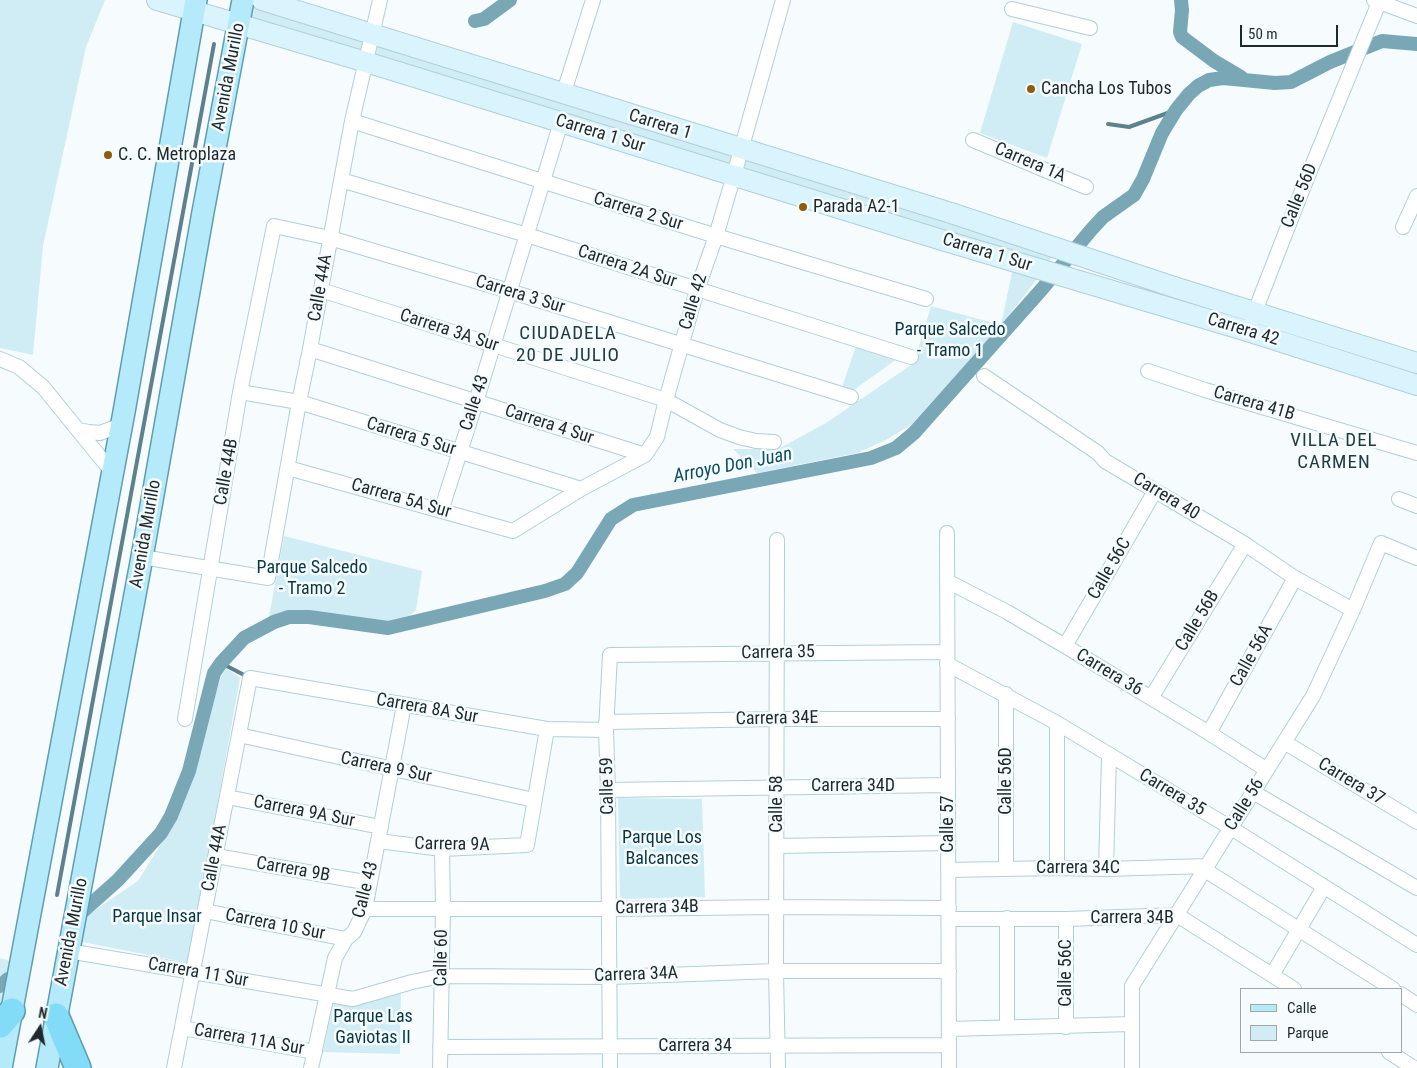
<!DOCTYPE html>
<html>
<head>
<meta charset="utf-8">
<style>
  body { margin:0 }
  #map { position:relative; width:1417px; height:1068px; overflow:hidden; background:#f6fcfe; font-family:"Roboto Condensed",sans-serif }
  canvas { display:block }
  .legend { position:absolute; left:1240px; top:988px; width:162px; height:65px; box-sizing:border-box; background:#f6fcfe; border:1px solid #9fa8aa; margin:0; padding:6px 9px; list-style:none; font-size:15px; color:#1d292c }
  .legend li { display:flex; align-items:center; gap:10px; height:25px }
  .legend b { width:25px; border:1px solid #9fa8aa }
  .north { position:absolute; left:15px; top:1003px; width:50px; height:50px; -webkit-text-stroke:4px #f6fcfe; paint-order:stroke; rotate:11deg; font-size:14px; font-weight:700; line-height:20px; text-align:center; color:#1d292c }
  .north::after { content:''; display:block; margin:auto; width:18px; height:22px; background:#1d292c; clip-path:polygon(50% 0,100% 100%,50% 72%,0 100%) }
  .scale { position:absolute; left:1240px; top:25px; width:98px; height:22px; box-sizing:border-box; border:2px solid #1d292c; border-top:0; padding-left:6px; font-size:15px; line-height:18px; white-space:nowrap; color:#1d292c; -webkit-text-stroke:4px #f6fcfe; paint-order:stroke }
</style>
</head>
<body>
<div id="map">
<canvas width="1417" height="1068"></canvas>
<ul class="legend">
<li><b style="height:6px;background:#b4eafa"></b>Calle</li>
<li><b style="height:14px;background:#d0ecf5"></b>Parque</li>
</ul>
<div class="north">N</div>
<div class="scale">50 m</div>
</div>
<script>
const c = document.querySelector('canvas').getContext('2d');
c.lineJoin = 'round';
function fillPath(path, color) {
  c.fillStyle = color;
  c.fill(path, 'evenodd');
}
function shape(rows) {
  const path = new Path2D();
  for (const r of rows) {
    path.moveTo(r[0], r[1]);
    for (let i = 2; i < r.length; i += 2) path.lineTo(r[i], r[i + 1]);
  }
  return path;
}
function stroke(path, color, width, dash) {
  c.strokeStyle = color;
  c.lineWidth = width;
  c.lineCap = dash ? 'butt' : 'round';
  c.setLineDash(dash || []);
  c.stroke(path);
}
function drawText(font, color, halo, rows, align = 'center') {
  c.font = font + ' "Roboto Condensed",sans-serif';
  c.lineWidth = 5;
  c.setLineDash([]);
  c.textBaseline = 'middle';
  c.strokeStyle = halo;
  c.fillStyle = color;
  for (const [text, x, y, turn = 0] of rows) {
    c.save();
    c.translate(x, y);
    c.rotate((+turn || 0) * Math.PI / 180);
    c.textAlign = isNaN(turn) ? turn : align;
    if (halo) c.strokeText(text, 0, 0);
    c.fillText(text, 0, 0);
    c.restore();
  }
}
fillPath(shape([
  [0,0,105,0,86,47,43,246,33,355,0,348],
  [253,5,1053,256,1046,265,250,21],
  [1013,22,1082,44,1047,158,980,133],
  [1012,272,1037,279,1001,325,912,424,886,440,857,453,757,473,733,449,778,449,826,423,914,363,931,306,1001,325],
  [856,346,897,359,851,392,841,390],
  [284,536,422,571,416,610,409,616,384,622,306,613,287,613,269,617],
  [226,668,240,678,189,963,77,941,80,920,138,881,166,836,177,814,195,772,208,725,212,704,221,677],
  [618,798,702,799,705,897,620,899],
  [0,958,13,962,0,1005],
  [401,992,400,1054,323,1052,333,1004,355,1006]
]), '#d0ecf5');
stroke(shape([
  [1108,124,1129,127,1176,110],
  [221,663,248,677],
  [57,895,214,44]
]), '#5d818d', 4);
stroke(shape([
  [1181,0,1182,10,1180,32,1182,37,1214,61,1241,77],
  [475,21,484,19,510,0],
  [82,912,118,880,161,833,171,816,189,771,214,673,221,663,244,638,274,622,289,617,309,617,388,628,545,591,565,584,577,573,611,519,633,505,871,458,896,448,914,433,1042,289,1091,230,1103,217,1134,195,1143,179,1162,133,1176,110,1189,94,1198,86,1209,80,1223,78,1275,83,1291,82,1330,62,1382,41,1417,44],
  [0,986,8,979]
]), '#79a7b6', 14);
const street = shape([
  [1374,0,1417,16],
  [1012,9,1090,28],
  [563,95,593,0],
  [352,121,716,236,926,299],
  [973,140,1086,187],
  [341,180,527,235,911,357],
  [1403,227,1417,196],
  [321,290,666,400,720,430,739,437,756,441,774,442],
  [1252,319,1303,188,1380,0],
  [310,349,645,455],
  [0,359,19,367,43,387,113,473],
  [1148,371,1205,390,1417,453],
  [984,376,1098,453,1105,461,1245,544,1295,578,1353,610],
  [240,392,299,402,581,489],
  [78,430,89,432,100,433,121,425],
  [288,468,513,531,581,489,645,455,657,437,666,400,697,290,716,236,734,175,783,0],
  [1399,499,1417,506],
  [441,511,476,402,561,122],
  [947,533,949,1068],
  [777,540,776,971,778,1068],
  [142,557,268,578,299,402,310,349,352,121,380,0],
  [947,581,1007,612,1065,646,1209,733,1267,770],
  [1065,646,1155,491],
  [947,664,1057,723,1231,828,1417,945],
  [1151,698,1245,544],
  [185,719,240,392,274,226,330,238,509,291,851,397],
  [606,722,777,719,948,719],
  [1209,733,1295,578],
  [239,735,534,800],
  [1284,742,1417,822],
  [608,790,948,785],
  [1253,792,1417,888],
  [227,797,381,827],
  [378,841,442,849,527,845,547,729],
  [777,846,948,843],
  [216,856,370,883],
  [1057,868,1057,723],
  [1006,869,1006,694],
  [1106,869,1109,756],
  [948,870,1057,868,1106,869,1207,866],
  [1205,870,1393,989],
  [365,909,609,909,777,907,949,908],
  [205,911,346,939],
  [1007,918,1007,1027],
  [949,919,1066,919,1177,915,1294,989],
  [68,951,353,999,412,982,441,976,610,977,776,971,949,971],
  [1272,975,1324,887],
  [1401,994,1417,1005],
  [1066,1027,1066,919],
  [182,1028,315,1052],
  [949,1029,1132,1024],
  [440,1047,949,1045],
  [1389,1052,1414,1068],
  [174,1068,250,678,547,729,606,730],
  [311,1068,335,958,346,939,354,932,365,909,404,705],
  [440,1068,443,909,442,849],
  [610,1068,608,790,606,730,610,655,947,652],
  [1132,1068,1132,986,1313,696,1353,610,1381,543,1417,558]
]);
const secondary = shape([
  [157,0,366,62,942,240,1247,331,1417,385],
  [262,0,951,213,1174,287,1417,363]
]);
const primary = shape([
  [1,1068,124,412,196,0],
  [47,1068,142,557,203,212,243,0]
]);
const highway = shape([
  [56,1016,78,1068],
  [0,1025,12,1011]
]);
stroke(street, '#b1cfd8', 16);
stroke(secondary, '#b1cfd8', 22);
stroke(primary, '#5f9db0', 24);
stroke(highway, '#5f9db0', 28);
stroke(street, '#fff', 14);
stroke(secondary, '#daf4fd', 20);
stroke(primary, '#b4eafa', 21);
stroke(highway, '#82dcf7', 25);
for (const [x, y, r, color] of [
  [1031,89,5,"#8f5b0c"],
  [108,155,5,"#8f5b0c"],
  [803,207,5,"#8f5b0c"]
]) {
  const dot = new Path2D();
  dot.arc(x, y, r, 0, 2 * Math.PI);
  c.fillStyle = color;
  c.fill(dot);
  stroke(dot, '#f6fcfe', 2);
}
drawText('18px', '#1d292c', '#f6fcfe', [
  ["Avenida Murillo",229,77,-79],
  ["Carrera 1",660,125,17],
  ["Carrera 1 Sur",600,134,17],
  ["Carrera 1A",1030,163,23],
  ["Calle 56D",1300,196,-68],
  ["Carrera 2 Sur",638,212,17],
  ["Carrera 1 Sur",987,253,17],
  ["Carrera 2A Sur",627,267,18],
  ["Calle 44A",321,288,-80],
  ["Carrera 3 Sur",520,295,17],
  ["Calle 42",694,302,-73],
  ["Carrera 42",1243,330,17],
  ["Carrera 3A Sur",449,331,18],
  ["Calle 43",475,403,-72],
  ["Carrera 41B",1254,404,16],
  ["Carrera 4 Sur",549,425,18],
  ["Carrera 5 Sur",411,437,17],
  ["Calle 44B",227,472,-80],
  ["Carrera 40",1166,497,31],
  ["Carrera 5A Sur",401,499,16],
  ["Avenida Murillo",146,534,-80],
  ["Calle 56C",1110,569,-60],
  ["Calle 56B",1198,621,-59],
  ["Carrera 35",778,653,-1],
  ["Calle 56A",1252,656,-61],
  ["Carrera 36",1109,673,31],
  ["Carrera 8A Sur",427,709,10],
  ["Carrera 34E",777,719,-1],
  ["Carrera 9 Sur",386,768,12],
  ["Calle 56D",1006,781,-90],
  ["Carrera 37",1351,782,31],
  ["Calle 59",608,786,-91],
  ["Carrera 34D",853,786],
  ["Carrera 35",1172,793,31],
  ["Calle 58",777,804,-90],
  ["Calle 56",1245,805,-58],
  ["Carrera 9A Sur",304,812,11],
  ["Calle 57",948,824,-90],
  ["Carrera 9A",452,845,1],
  ["Calle 44A",215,858,-79],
  ["Carrera 34C",1078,868],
  ["Carrera 9B",293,870,10],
  ["Calle 43",366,890,-76],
  ["Carrera 34B",657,908,-1],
  ["Carrera 34B",1132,918],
  ["Carrera 10 Sur",275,925,11],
  ["Avenida Murillo",72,932,-79],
  ["Calle 60",442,958,-89],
  ["Carrera 11 Sur",198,973,10],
  ["Calle 56C",1066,973,-90],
  ["Carrera 34A",636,975,-2],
  ["Carrera 11A Sur",249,1040,10],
  ["Carrera 34",695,1046]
]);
drawText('18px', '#1d292c', '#f6fcfe', [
  ["Cancha Los Tubos",1041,89],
  ["C. C. Metroplaza",118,155],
  ["Parada A2-1",813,207]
], 'left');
drawText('18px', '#093641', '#f6fcfe', [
  ["Parque Salcedo",950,330],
  ["- Tramo 1",950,351],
  ["Parque Salcedo",312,568],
  ["- Tramo 2",312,589],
  ["Parque Los",662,838],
  ["Balcances",662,859],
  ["Parque Insar",157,917],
  ["Parque Las",373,1017],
  ["Gaviotas II",373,1038]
]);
c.letterSpacing = '1px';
drawText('19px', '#213b42', '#f6fcfe', [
  ["CIUDADELA",568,334],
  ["20 DE JULIO",568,356],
  ["VILLA DEL",1334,441],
  ["CARMEN",1334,463]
]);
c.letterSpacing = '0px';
drawText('italic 19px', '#0c4e5e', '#f6fcfe', [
  ["Arroyo Don Juan",733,466,-11]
]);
</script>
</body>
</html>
